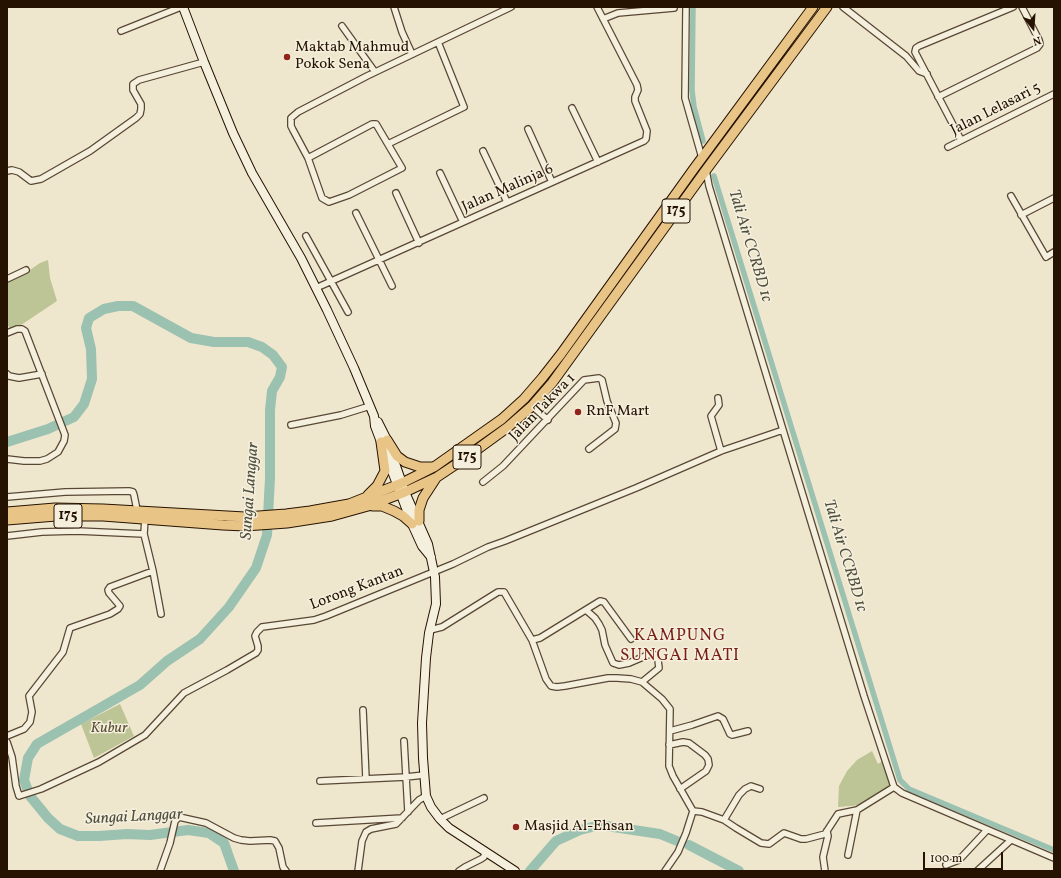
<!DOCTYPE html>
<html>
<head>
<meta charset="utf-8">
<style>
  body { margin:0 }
  #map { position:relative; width:1061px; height:878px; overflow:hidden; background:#efe7cd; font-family:Vollkorn,serif }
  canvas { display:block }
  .frame { position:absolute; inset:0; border:8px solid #261201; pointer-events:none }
  .north { position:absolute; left:1013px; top:8px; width:40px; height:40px; -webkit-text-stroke:3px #f5efde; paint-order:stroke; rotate:163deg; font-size:11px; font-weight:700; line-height:16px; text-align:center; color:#261201 }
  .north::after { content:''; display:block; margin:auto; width:14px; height:18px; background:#261201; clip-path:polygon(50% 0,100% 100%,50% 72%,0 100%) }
  .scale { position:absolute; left:923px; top:852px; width:80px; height:18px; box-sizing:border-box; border:2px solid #261201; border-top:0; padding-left:5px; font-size:12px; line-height:14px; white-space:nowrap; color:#261201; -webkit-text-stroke:3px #f5efde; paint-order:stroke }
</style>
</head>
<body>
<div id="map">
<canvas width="1061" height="878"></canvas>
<div class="frame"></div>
<div class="north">N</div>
<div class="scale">100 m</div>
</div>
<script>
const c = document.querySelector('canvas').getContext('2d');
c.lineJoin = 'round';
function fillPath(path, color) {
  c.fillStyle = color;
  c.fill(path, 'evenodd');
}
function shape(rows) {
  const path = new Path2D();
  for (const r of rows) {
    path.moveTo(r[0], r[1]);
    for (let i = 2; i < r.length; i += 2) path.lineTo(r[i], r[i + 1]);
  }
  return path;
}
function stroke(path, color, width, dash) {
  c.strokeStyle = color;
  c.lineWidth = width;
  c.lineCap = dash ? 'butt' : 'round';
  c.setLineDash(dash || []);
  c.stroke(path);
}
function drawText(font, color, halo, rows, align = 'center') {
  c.font = font + ' Vollkorn,serif';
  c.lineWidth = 3;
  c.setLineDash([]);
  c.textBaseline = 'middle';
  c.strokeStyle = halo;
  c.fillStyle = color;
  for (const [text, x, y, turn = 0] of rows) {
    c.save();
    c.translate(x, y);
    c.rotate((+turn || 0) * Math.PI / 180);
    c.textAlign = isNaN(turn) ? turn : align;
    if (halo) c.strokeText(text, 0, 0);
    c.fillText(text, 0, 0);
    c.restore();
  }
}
fillPath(shape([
  [48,260,50,278,57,301,21,325,13,329,10,329,7,323,7,280,24,274,40,263],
  [120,704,134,736,94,758,81,724],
  [872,751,878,764,884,760,892,785,862,805,838,807,839,786,847,771,857,760]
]), '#bdc495');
stroke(shape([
  [693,7,692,90,694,107,703,141],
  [714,176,900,780,909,789,1054,850]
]), '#9bc1b1', 5.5);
stroke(shape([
  [7,442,48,429,74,417,84,404,92,379,91,349,86,328,89,318,104,309,118,306,133,306,191,338,214,342,248,342,262,347,273,355,282,367,280,377,272,391,270,410,270,478,267,535,256,568,229,607,200,639,167,661,140,685,37,744,28,758,24,780,30,796,48,818,60,829,78,836,99,836,127,834,150,835,188,830,209,833,224,843,234,871],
  [689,845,739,871],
  [530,871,556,841,580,830,600,825,660,834,677,841]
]), '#9bc1b1', 10);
const minor = shape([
  [394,7,402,32,412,54],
  [686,7,685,98,702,158],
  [843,7,906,56,919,71,927,74],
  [603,19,618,13,674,8],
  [342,26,375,72],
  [121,31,181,7],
  [938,97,1037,48,1040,44,1039,40,1022,7],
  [572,108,598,162],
  [528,129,552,182],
  [961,140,915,52,916,48,919,46,1013,7],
  [388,144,464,107,438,42],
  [948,147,1054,94],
  [483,151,507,202],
  [308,158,372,124,376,124,402,168,349,195,329,202,322,198,308,158,293,130,291,126,291,118,298,112,367,76,511,7],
  [706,170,709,186,783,430,864,696,894,787,902,793,1054,858],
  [7,171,12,170,19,172,31,181,41,179,90,151,136,118,140,114,141,109,141,104,133,90,133,84,139,80,204,62],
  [440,173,463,222],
  [396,193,419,243],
  [1011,196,1046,257,1054,252],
  [356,213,392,286],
  [1021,215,1054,198],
  [306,236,348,312],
  [7,279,26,270],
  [316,288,644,141,646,139,647,131,635,101,635,97,638,90,637,85,597,7],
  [7,333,17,329,22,329,25,331,65,435,64,441,58,452,47,459,40,461,24,461,7,459],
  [7,374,9,376,19,378,42,374],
  [718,398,719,405,711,416,721,451],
  [532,406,548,420],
  [291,425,341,415,370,406],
  [483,482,503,466,584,380,599,378,602,380,607,401,616,423,615,429,589,449],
  [7,497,65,492,129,491,133,492,134,495,137,510],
  [145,518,144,534,153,571,161,614],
  [7,536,42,532,77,531,144,534],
  [586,610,595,618,599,624,602,630,605,645,613,663,619,665,629,663,650,654,655,655,658,660,659,668,642,682],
  [430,630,442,627,498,592,504,592,532,640,546,679,551,686,557,687,565,686,608,678,617,678,631,679,642,682,662,699,670,709,669,766,673,776,693,811],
  [532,640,540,638,600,601,604,602,631,639],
  [363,710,366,779],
  [670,731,692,725,718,716,723,719,730,734,732,735,748,731],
  [7,736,24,729,30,722,32,712,29,696,63,652,70,628,110,614,118,609,120,606,109,593,108,590,110,587,153,571],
  [404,741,408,812],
  [7,742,12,757,16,786,19,796,41,789,99,762,145,735,184,693,227,670,256,653,258,650,258,646,255,636,257,632,262,627,314,620,326,616,453,564,488,547,505,541,636,488,721,451,783,430],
  [669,745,683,742,689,743,705,755,708,759,709,765,706,771,680,789],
  [320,781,406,777,424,775],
  [693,811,702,812,724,820,736,828,761,843,769,844,784,833,801,839,806,839,825,834,838,814,857,810,894,787],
  [440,819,484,798],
  [724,820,739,795,745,789,751,786,760,789],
  [316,823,402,818],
  [848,855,857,810],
  [946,865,959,860,987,830],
  [160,871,170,843,175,821,179,817,206,823,234,838,241,840,250,841,270,840,275,841,279,848,283,867,286,871],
  [358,871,362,841,366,832,371,829,396,824,419,800,426,796],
  [459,871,465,867,481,859,484,857,485,851],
  [665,871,678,852,686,833,693,811],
  [825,871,823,857,828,836,827,831],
  [977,871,1011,840]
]);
const secondary = shape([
  [183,7,204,62,233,133,252,173,301,258,327,310,354,368,374,416,375,426,412,524,422,546,431,557],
  [378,422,387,440,405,492,428,544,435,577,436,604,429,633,426,658,422,723,423,758,426,796,431,807,440,819,449,828,515,871]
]);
const trunk = shape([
  [387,440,397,456,405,462,420,467,432,467],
  [368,495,377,486,385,471,381,442],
  [373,506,382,506,394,511,403,516,412,524],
  [7,512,55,508,103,509,245,517,286,514,310,511,349,504,402,483,434,467,502,419,524,399,543,377,561,354,693,170,813,7],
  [7,520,56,516,103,516,223,525,245,526,287,523,332,516,368,506,405,492,437,477,464,459,508,427,532,406,552,383,706,170,827,7],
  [419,521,419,510,423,498,436,478]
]);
stroke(minor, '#584734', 8);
stroke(secondary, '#261201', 10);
stroke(trunk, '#261201', 11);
stroke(minor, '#f5efde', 5.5);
stroke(secondary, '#f5efde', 8);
stroke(trunk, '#e8c486', 9);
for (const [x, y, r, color] of [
  [287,57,4,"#8f2418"],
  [578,412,4,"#8f2418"],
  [516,827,4,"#8f2418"]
]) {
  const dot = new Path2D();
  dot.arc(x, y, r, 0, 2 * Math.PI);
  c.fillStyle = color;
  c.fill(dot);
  stroke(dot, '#f5efde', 1.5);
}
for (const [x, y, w] of [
  [676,211,28],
  [467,457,28],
  [68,516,28]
]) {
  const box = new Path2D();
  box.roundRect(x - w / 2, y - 12, w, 24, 3);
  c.fillStyle = '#f5efde';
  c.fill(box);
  stroke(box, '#261201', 1);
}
drawText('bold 14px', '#261201', null, [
  ["175",676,211],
  ["175",467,457],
  ["175",68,516]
]);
drawText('15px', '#261201', '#f5efde', [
  ["Maktab Mahmud",295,48],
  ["Pokok Sena",295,65],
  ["RnF Mart",586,412],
  ["Masjid Al-Ehsan",524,827]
], 'left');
drawText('15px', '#261201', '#f5efde', [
  ["Jalan Lelasari 5",996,110,-27],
  ["Jalan Malinja 6",508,189,-24],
  ["Jalan Takwa 1",543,408,-46],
  ["Lorong Kantan",357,589,-21]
]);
drawText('italic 15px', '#5b5035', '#f5efde', [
  ["Kubur",109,729]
]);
drawText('italic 16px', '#4f4f3f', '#f5efde', [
  ["Tali Air CCRBD 1c",749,246,73],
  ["Sungai Langgar",251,491,-86],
  ["Tali Air CCRBD 1c",844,556,73],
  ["Sungai Langgar",134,818,-3]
]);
c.letterSpacing = '1px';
drawText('17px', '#7a1f14', '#f5efde', [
  ["KAMPUNG",680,637],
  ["SUNGAI MATI",680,657]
]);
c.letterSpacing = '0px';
</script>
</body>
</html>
